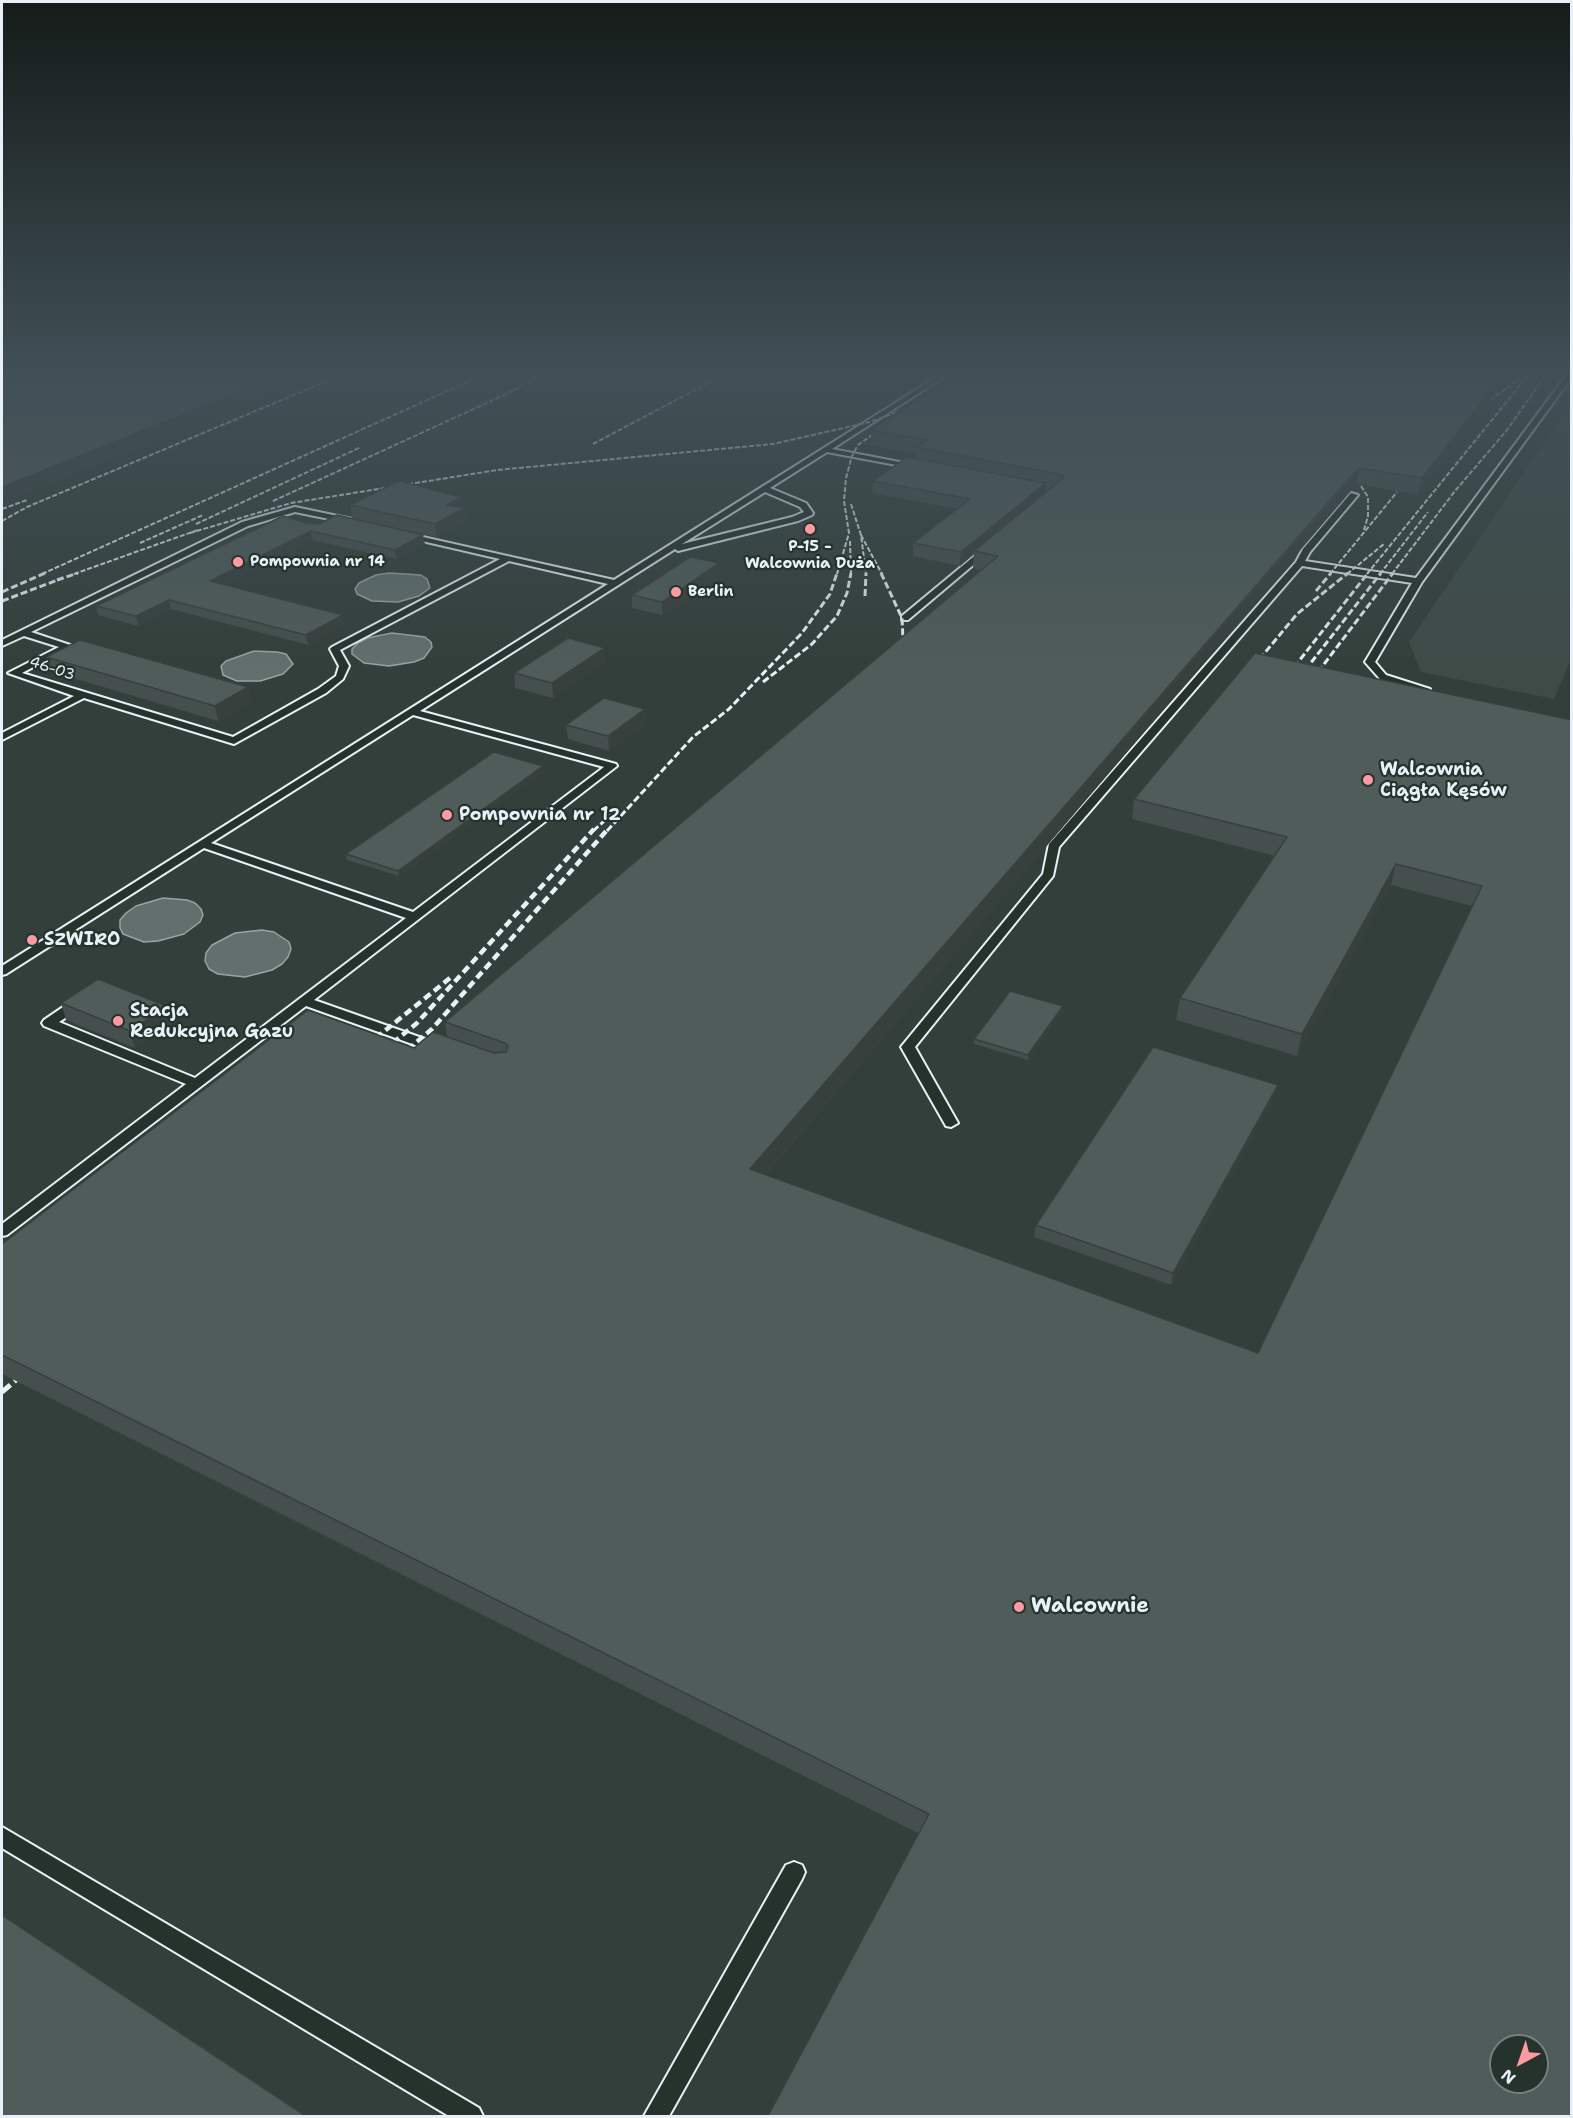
<!DOCTYPE html>
<html>
<head>
<meta charset="utf-8">
<style>
  body { margin:0 }
  #map { position:relative; width:1573px; height:2118px; overflow:hidden; background:#26332d; font-family:"Shantell Sans",sans-serif }
  canvas { display:block }
  .frame { position:absolute; inset:0; border:3px solid #e8f1f8; pointer-events:none }
  .north { position:absolute; left:1489px; top:2034px; width:60px; height:60px; box-sizing:border-box; background:#26332d; border:2px solid #747f7e; border-radius:50%; rotate:220deg; font-size:16px; font-weight:700; line-height:24px; text-align:center; color:#e8f1f8 }
  .north::after { content:''; display:block; margin:auto; width:21px; height:27px; background:#ff9aa2; clip-path:polygon(50% 0,100% 100%,50% 72%,0 100%) }
</style>
</head>
<body>
<div id="map">
<canvas width="1573" height="2118"></canvas>
<div class="frame"></div>
<div class="north">N</div>
</div>
<script>
const c = document.querySelector('canvas').getContext('2d');
c.lineJoin = 'round';
function fillPath(path, color) {
  c.fillStyle = color;
  c.fill(path, 'evenodd');
}
function shape(rows) {
  const path = new Path2D();
  for (const r of rows) {
    path.moveTo(r[0], r[1]);
    for (let i = 2; i < r.length; i += 2) path.lineTo(r[i], r[i + 1]);
  }
  return path;
}
function stroke(path, color, width, dash) {
  c.strokeStyle = color;
  c.lineWidth = width;
  c.lineCap = dash ? 'butt' : 'round';
  c.setLineDash(dash || []);
  c.stroke(path);
}
function drawText(font, color, halo, rows, align = 'center') {
  c.font = font + ' "Shantell Sans",sans-serif';
  c.lineWidth = 4.5;
  c.setLineDash([]);
  c.textBaseline = 'middle';
  c.strokeStyle = halo;
  c.fillStyle = color;
  for (const [text, x, y, turn = 0] of rows) {
    c.save();
    c.translate(x, y);
    c.rotate((+turn || 0) * Math.PI / 180);
    c.textAlign = isNaN(turn) ? turn : align;
    if (halo) c.strokeText(text, 0, 0);
    c.fillText(text, 0, 0);
    c.restore();
  }
}
fillPath(shape([
  [2,373,1571,373,1571,2116,2,2116],
  [1501,2046,1537,2046,1537,2082,1501,2082]
]), '#333f3a');
fillPath(shape([
  [1571,404,1571,659,1554,699,1421,672,1409,642]
]), '#3e4b47');
const water = shape([
  [389,573,421,575,427,579,430,588,419,596,398,602,372,601,357,594,355,589,359,583,376,575,389,573],
  [392,633,425,637,431,642,432,647,424,658,414,662,389,666,364,663,352,654,352,649,358,643,367,638,392,633],
  [254,651,277,652,286,654,293,664,283,674,260,681,237,681,223,675,221,666,226,661,254,651],
  [163,898,187,900,195,903,201,909,203,915,200,922,184,934,158,941,144,942,123,934,120,928,120,920,126,913,136,906,163,898],
  [262,930,274,932,289,942,291,949,288,957,282,964,272,970,245,977,218,974,209,969,205,961,206,953,212,945,235,933,262,930]
]);
fillPath(water, '#636f6d');
stroke(water, '#98a3a5', 1.5);
const service = shape([
  [943,373,950,373,832,449,915,465,919,467,918,469,827,452,770,488,806,503,813,513,812,515,798,521,678,551,675,549,420,711,616,764,617,766,314,1000,442,1045,444,1048,442,1051,432,1051,306,1006,7,1235,2,1236,2,1224,186,1084,44,1026,42,1023,44,1020,72,1001,82,1001,83,1004,82,1007,59,1022,195,1078,406,918,204,848,6,974,2,975,2,966,608,584,509,561,340,650,349,666,343,679,326,693,234,744,84,698,2,740,2,733,74,696,8,673,59,647,24,636,2,646,2,640,242,522,295,507,352,519,353,521,349,523,295,512,248,526,31,632,73,646,22,673,233,737,318,689,336,676,339,666,330,649,332,647,500,559,405,537,405,533,614,580,943,373],
  [765,492,800,507,804,512,792,517,682,544,765,492],
  [413,715,604,767,413,912,211,843,413,715],
  [1568,373,1572,373,1572,377,1422,582,1375,662,1386,675,1430,689,1430,693,1422,693,1380,679,1365,662,1412,583,1302,566,1059,847,1053,876,915,1047,958,1123,951,1127,946,1126,901,1047,1043,874,1049,844,1296,562,1303,549,1351,493,1358,495,1310,552,1305,561,1416,578,1568,373],
  [984,548,991,550,908,620,902,620,902,616,984,548],
  [2,1827,479,2108,483,2116,449,2116,2,1848,2,1827],
  [794,1862,802,1865,805,1872,802,1879,669,2116,644,2116,786,1865,794,1862]
]);
stroke(service, '#e8f1f8', 4);
fillPath(service, '#26332d');
stroke(shape([
  [1490,400,1521,378],
  [593,444,727,373],
  [1361,486,1368,497,1368,516,1364,530],
  [273,501,515,390,543,373],
  [851,504,861,535,866,574],
  [2,509,27,500],
  [2,521,27,507,346,373],
  [196,524,361,447],
  [190,533,291,503,497,470,773,444,870,422,914,406],
  [861,535,882,574],
  [850,541,851,574],
  [140,543,203,515],
  [127,555,198,530],
  [42,574,487,373],
  [74,574,133,553],
  [837,574,849,533,844,501,846,478,852,456,858,445,886,425],
  [1330,574,1397,492],
  [1347,574,1384,544],
  [1367,574,1530,373],
  [1380,574,1428,512],
  [1392,574,1455,491,1507,430,1547,373]
]), '#e8f1f8', 2, [5, 2]);
stroke(shape([
  [881,573,902,618,903,639,899,651],
  [57,580,78,573],
  [1316,591,1331,573],
  [2,592,45,573],
  [865,596,866,573],
  [2,601,63,578],
  [1253,667,1297,614,1348,573],
  [1288,675,1368,573],
  [1299,678,1381,573],
  [1312,680,1393,573],
  [763,682,812,644,837,616,847,593,851,573],
  [593,831,619,808],
  [607,831,693,737,729,709,802,633,830,594,837,573]
]), '#e8f1f8', 3, [7, 3]);
stroke(shape([
  [366,1046,450,978],
  [383,1051,417,1023,594,829],
  [398,1058,432,1029,608,829]
]), '#e8f1f8', 4.5, [8, 4.5]);
stroke(shape([
  [2,1392,28,1370]
]), '#e8f1f8', 5, [11, 5]);
fillPath(shape([
  [1512,373,1418,495,1357,484,1349,492,765,1175,1258,1353,1472,906,1391,885,1297,1056,1176,1020,1180,998,1275,856,1132,819,1134,799,1572,720,1572,2116,918,1833,2,1374,2,1244,414,1048,447,1037,445,1022,981,570,973,568,974,554,960,566,913,556,913,543,957,509,872,493,873,481,916,459,916,454,871,445,871,430],
  [350,505,463,508,465,508,467,521,437,537,352,518],
  [306,523,425,544,396,559,312,540,223,585,345,624,308,645,171,609,138,626,98,615,96,606],
  [719,563,719,577,662,615,632,608,632,595],
  [46,657,248,687,251,702,218,721,49,671],
  [606,662,553,698,515,688,514,673],
  [645,709,646,723,609,751,568,739,566,725],
  [543,766,544,771,399,876,347,860,346,854],
  [61,1003,170,1023,135,1048,66,1020],
  [1063,1006,1063,1011,1028,1060,974,1044,974,1039],
  [1275,1096,1171,1285,1034,1237,1036,1225]
]), '#454f4d');
fillPath(shape([
  [286,373,322,373,2,504,2,487],
  [1504,373,1512,373,1418,495,1422,478],
  [1360,468,1357,484,750,1192,750,1169],
  [1046,483,1045,495,974,551,974,554,960,566,961,552],
  [461,497,463,510,447,505],
  [465,508,467,521,437,537,435,524],
  [311,531,312,540,211,591,210,581],
  [423,535,425,544,396,559,395,550],
  [719,563,719,577,662,615,662,602],
  [169,600,171,609,138,626,136,616],
  [343,615,345,624,308,645,306,635],
  [605,648,606,662,553,698,552,683],
  [248,687,251,702,218,721,215,706],
  [645,709,646,723,609,751,608,736],
  [543,766,544,771,399,876,398,871],
  [1396,864,1391,885,1297,1056,1302,1034],
  [166,1006,170,1023,135,1048,130,1031],
  [1063,1006,1063,1011,1028,1060,1028,1055],
  [1278,1085,1275,1096,1171,1285,1173,1273]
]), '#38403e');
const building = shape([
  [2,373,286,373,2,487,2,373],
  [960,373,1504,373,1422,478,1360,468,1352,475,750,1169,1258,1353,1482,886,1396,864,1302,1034,1180,998,1287,837,1134,799,1255,653,1572,720,1572,2116,768,2116,929,1814,2,1355,2,1244,308,1010,414,1048,433,1032,494,1053,506,1052,508,1046,505,1043,445,1022,998,556,974,551,1063,478,1063,475,916,447,927,440,871,430,960,373],
  [1501,2046,1537,2046,1537,2082,1501,2082,1501,2046],
  [907,457,1046,483,961,552,913,543,970,499,873,481,907,457],
  [399,481,461,497,447,505,465,508,435,524,350,505,399,481],
  [337,515,423,535,395,550,311,531,210,581,343,615,306,635,169,600,136,616,96,606,283,516,306,523,319,524,337,515],
  [690,557,719,563,662,602,632,595,690,557],
  [568,638,605,648,552,683,514,673,568,638],
  [80,640,248,687,215,706,46,657,80,640],
  [604,698,645,709,608,736,566,725,604,698],
  [494,752,543,766,398,871,346,854,494,752],
  [98,979,166,1006,130,1031,61,1003,98,979],
  [1010,991,1063,1006,1028,1055,974,1039,1010,991],
  [1153,1047,1278,1085,1173,1273,1036,1225,1153,1047],
  [2,1915,306,2116,2,2116,2,1915]
]);
fillPath(building, '#505c59');
stroke(building, '#38403e', 1.5);
const sky = c.createLinearGradient(0, 0, 0, 669);
sky.addColorStop(0, '#151c19');
sky.addColorStop(0.56, '#415057');
sky.addColorStop(1, '#41505700');
c.fillStyle = sky;
c.fillRect(0, 0, 1573, 669);
for (const [x, y, r, color] of [
  [810,529,6,"#ff9aa2"],
  [238,562,6,"#ff9aa2"],
  [676,592,6,"#ff9aa2"],
  [1368,780,6,"#ff9aa2"],
  [447,815,6,"#ff9aa2"],
  [32,940,6,"#ff9aa2"],
  [118,1021,6,"#ff9aa2"],
  [1019,1607,6,"#ff9aa2"]
]) {
  const dot = new Path2D();
  dot.arc(x, y, r, 0, 2 * Math.PI);
  c.fillStyle = color;
  c.fill(dot);
  stroke(dot, '#26332d', 2);
}
drawText('bold 15px', '#e8f1f8', '#26332d', [
  ["P-15 -",810,547,"center"],
  ["Walcownia Duża",810,564,"center"],
  ["Pompownia nr 14",250,562],
  ["Berlin",688,592]
], 'left');
drawText('15px', '#e8f1f8', '#26332d', [
  ["46-03",52,669,18]
]);
drawText('bold 18px', '#e8f1f8', '#26332d', [
  ["Walcownia",1380,770],
  ["Ciągła Kęsów",1380,791],
  ["Pompownia nr 12",459,815],
  ["SZWIRO",44,940],
  ["Stacja",130,1011],
  ["Redukcyjna Gazu",130,1032]
], 'left');
drawText('bold 21px', '#e8f1f8', '#26332d', [
  ["Walcownie",1031,1607]
], 'left');
</script>
</body>
</html>
